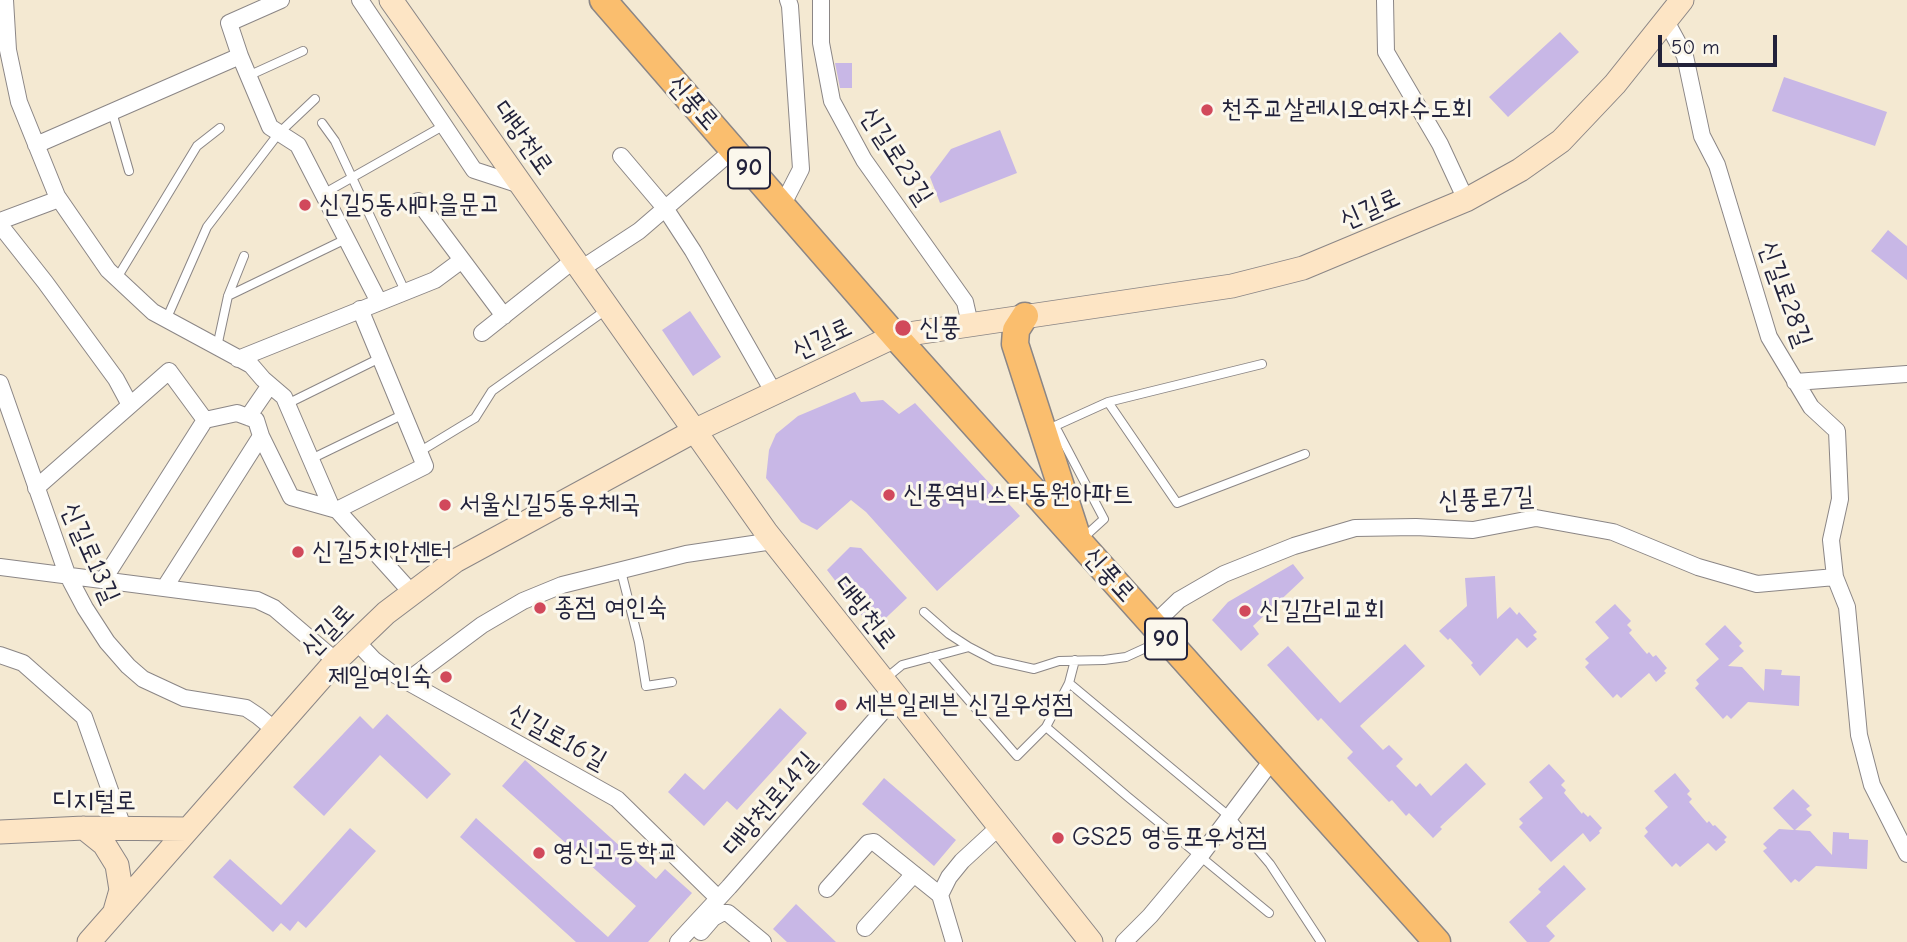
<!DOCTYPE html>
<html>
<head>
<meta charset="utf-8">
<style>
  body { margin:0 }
  #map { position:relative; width:1907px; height:942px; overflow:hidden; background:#f4e9d2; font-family:"Comic Neue",sans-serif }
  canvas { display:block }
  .scale { position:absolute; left:1658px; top:35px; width:119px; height:32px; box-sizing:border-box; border:4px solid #22223b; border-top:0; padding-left:9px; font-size:21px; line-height:24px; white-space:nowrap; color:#22223b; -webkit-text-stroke:5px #fbf7ec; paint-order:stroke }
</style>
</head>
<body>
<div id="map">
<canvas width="1907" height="942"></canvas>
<div class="scale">50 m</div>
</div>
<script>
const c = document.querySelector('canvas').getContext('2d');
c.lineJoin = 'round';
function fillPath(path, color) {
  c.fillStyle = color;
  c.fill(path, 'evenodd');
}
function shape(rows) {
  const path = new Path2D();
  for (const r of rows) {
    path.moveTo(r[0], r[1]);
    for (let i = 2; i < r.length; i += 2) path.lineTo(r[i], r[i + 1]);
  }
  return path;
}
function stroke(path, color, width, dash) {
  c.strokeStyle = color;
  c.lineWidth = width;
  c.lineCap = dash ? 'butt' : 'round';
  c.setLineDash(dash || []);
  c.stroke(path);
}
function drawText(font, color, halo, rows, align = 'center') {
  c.font = font + ' "Comic Neue","Poor Story",sans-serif';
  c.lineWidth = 6;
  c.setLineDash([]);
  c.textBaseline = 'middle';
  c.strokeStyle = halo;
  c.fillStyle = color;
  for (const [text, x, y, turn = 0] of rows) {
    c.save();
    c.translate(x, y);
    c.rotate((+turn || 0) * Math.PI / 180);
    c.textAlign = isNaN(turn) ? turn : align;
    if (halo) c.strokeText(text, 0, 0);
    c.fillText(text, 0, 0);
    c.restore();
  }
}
fillPath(shape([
  [1560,32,1579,52,1508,117,1489,97],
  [835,63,852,63,852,88,840,88],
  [1784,77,1887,112,1875,146,1772,111],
  [1000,130,1017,173,940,203,930,177,951,149],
  [1888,230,1907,246,1907,280,1871,251],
  [690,311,721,357,693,376,662,330],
  [855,392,861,402,883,400,899,414,915,403,1020,516,937,591,866,512,851,500,817,530,801,522,766,478,769,450,776,434,798,416],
  [850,547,861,548,907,598,873,630,827,570],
  [1293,564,1304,578,1253,626,1259,634,1241,651,1212,620,1228,602],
  [1495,576,1497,619,1510,607,1517,615,1519,612,1537,632,1533,635,1537,639,1527,648,1517,638,1480,676,1471,665,1473,663,1450,638,1448,640,1439,631,1467,606,1465,578],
  [1615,604,1631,621,1627,625,1632,630,1629,633,1647,654,1649,652,1653,657,1656,655,1667,668,1664,671,1666,673,1656,682,1649,673,1621,698,1617,694,1613,698,1585,667,1589,663,1585,659,1609,638,1595,622],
  [1725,625,1742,643,1739,646,1744,651,1728,666,1742,667,1764,691,1765,669,1782,670,1781,675,1800,676,1799,706,1748,702,1731,719,1727,715,1723,719,1695,688,1699,684,1696,680,1719,659,1705,644],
  [1405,644,1425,666,1360,726,1383,750,1389,745,1403,759,1396,766,1416,787,1420,783,1431,796,1466,763,1486,784,1440,827,1442,829,1433,838,1409,813,1406,816,1392,800,1389,802,1347,758,1353,752,1321,718,1318,721,1267,665,1288,646,1340,703],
  [780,708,807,733,737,810,727,801,704,826,668,792,685,773,704,790],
  [387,714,451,774,427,799,380,755,324,816,293,787,360,716,373,729],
  [525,760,656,879,665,869,692,893,648,942,576,942,460,837,476,818,608,937,636,906,502,786],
  [1549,764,1565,781,1561,785,1566,790,1564,793,1582,814,1583,812,1588,817,1590,815,1602,828,1599,831,1600,833,1590,842,1583,833,1551,862,1519,827,1523,823,1519,819,1543,798,1529,782],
  [1675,773,1690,791,1687,794,1692,799,1689,802,1707,823,1709,821,1713,826,1715,825,1727,837,1724,840,1726,842,1716,851,1708,843,1680,867,1676,863,1672,867,1644,836,1648,832,1645,828,1668,807,1654,791],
  [884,778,956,840,934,866,862,804],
  [1793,789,1810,806,1806,809,1812,815,1795,830,1810,831,1832,855,1833,832,1849,833,1849,839,1868,840,1867,869,1816,866,1799,882,1795,879,1791,883,1763,851,1767,848,1763,844,1779,829,1794,830,1773,808],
  [350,828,376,851,306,928,298,921,290,931,281,923,273,932,213,877,230,859,281,905],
  [1564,865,1586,889,1546,926,1555,936,1549,942,1527,942,1509,922,1541,892,1538,889],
  [796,904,836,942,787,942,773,929]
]), '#c8b7e6');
const service = shape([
  [248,76,303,51],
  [112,112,129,171],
  [322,123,335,141,405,291],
  [323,194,443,126],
  [117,278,197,146,220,128],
  [228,296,346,239],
  [166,320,207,227,279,133,315,99],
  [217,347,228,296,244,256],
  [1262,364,1108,402,1177,503,1305,454],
  [287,404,380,358],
  [419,452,475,418,492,391,606,310],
  [311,459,404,414],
  [1082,539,1104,519,1055,426,1108,402],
  [621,571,639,642,646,686,672,682],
  [924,612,949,634,969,647],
  [931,657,1017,756,1046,727,1069,683,1075,660],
  [885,679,902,665,969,647,994,660,1034,669,1059,661,1104,660,1126,657,1163,640],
  [1069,683,1230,817,1270,864,1321,942],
  [1046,727,1128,797,1269,913]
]);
const minor = shape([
  [5,0,8,50,19,102,57,196,108,270,153,312,251,365,263,379,284,397,331,506,337,510,425,466,360,309],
  [281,0,229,23,240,56,270,127,298,145,379,302],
  [360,0,474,170,523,186],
  [821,0,821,43,832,101,864,160,965,302,970,324],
  [1385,0,1386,52,1440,144,1466,200],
  [1666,21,1685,56,1702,136,1717,165,1769,337,1811,407,1837,431,1840,499,1831,540,1835,577,1847,607,1859,735,1872,785,1907,854],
  [36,145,240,56],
  [621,156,665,208,693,251,774,393],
  [418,201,504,316],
  [782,206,801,169,790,6,788,0],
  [0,221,59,199],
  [0,225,45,282,116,379,130,405],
  [581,269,639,231,733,150],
  [482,333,574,260],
  [238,359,435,280,462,260],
  [1795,382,1907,374],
  [0,383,67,574,85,608,107,642,128,666,143,679,184,698,246,708,258,716,275,730],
  [248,417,270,385],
  [205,420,237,413,256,420,261,436,291,497,337,510,411,592],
  [36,488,169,371,205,420],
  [0,567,257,600,274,608,336,661],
  [104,579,205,420],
  [165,587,261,436],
  [1153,625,1179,600,1224,574,1294,546,1355,528,1416,527,1473,530,1536,518,1613,532,1698,567,1757,584,1835,577],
  [356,641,374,660,390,672,617,799,718,898],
  [0,655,23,663,84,717,124,830],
  [407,681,482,625,523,601,562,585,686,554,773,541],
  [827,889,868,843,874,842,940,895],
  [865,928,914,874],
  [701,932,713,918,722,913,728,913,763,942],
  [678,942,729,887,896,696],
  [954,942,940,895,949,877,962,861,1000,826],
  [1124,942,1150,916,1201,855,1273,759]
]);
const secondary = shape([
  [391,0,766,532,1091,942],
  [84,828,104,844,117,865,121,890,115,911],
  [0,832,84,828,188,829],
  [89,942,336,661,386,613,455,561,696,430,895,336,1232,286,1303,268,1466,200,1520,170,1561,141,1615,84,1682,0]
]);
const primary = shape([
  [603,0,895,336,1437,942],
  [1025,316,1016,330,1015,344,1076,533]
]);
stroke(service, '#8b8686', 10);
stroke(minor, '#8b8686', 18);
stroke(secondary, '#8b8686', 25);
stroke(primary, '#8b8686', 29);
stroke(service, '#fff', 8);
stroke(minor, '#fff', 16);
stroke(secondary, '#fde5c5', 23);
stroke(primary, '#fabe6e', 26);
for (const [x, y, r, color] of [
  [1207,110,7,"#d1495b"],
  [305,205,7,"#d1495b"],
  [903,328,9,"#d1495b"],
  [889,495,7,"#d1495b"],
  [445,505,7,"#d1495b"],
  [298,552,7,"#d1495b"],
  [540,608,7,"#d1495b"],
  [1245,611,7,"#d1495b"],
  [446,677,7,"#d1495b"],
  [841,705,7,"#d1495b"],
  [1058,838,7,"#d1495b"],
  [539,853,7,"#d1495b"]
]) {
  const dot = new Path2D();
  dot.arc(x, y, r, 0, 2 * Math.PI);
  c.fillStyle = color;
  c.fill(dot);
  stroke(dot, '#fbf7ec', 2.5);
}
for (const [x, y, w] of [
  [749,168,42],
  [1166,639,42]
]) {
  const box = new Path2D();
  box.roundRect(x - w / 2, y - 20.5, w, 41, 5);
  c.fillStyle = '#fbf7ec';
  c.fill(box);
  stroke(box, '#22223b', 2);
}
drawText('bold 24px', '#22223b', null, [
  ["90",749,168],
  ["90",1166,639]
]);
drawText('26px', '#22223b', '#fbf7ec', [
  ["신풍로",693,103,49],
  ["대방천로",523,138,55],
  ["신길로23길",896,156,57],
  ["신길로",1370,209,-24],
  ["신길로28길",1785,294,70],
  ["신길로",822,339,-25],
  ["신풍로7길",1486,499,-3],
  ["신길로13길",90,553,66],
  ["신풍로",1109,575,48],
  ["대방천로",865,613,52],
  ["신길로",328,631,-46],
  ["신길로16길",557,737,29],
  ["디지털로",94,802],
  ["대방천로14길",770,804,-49]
]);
drawText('26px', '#22223b', '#fbf7ec', [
  ["천주교살레시오여자수도회",1221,110],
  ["신길5동새마을문고",319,205],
  ["신풍",919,328],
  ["신풍역비스타동원아파트",903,495],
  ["서울신길5동우체국",459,505],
  ["신길5치안센터",312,552],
  ["종점 여인숙",554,608],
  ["신길감리교회",1259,611],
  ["제일여인숙",432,677,"right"],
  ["세븐일레븐 신길우성점",855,705],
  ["GS25 영등포우성점",1072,838],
  ["영신고등학교",553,853]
], 'left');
</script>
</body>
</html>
